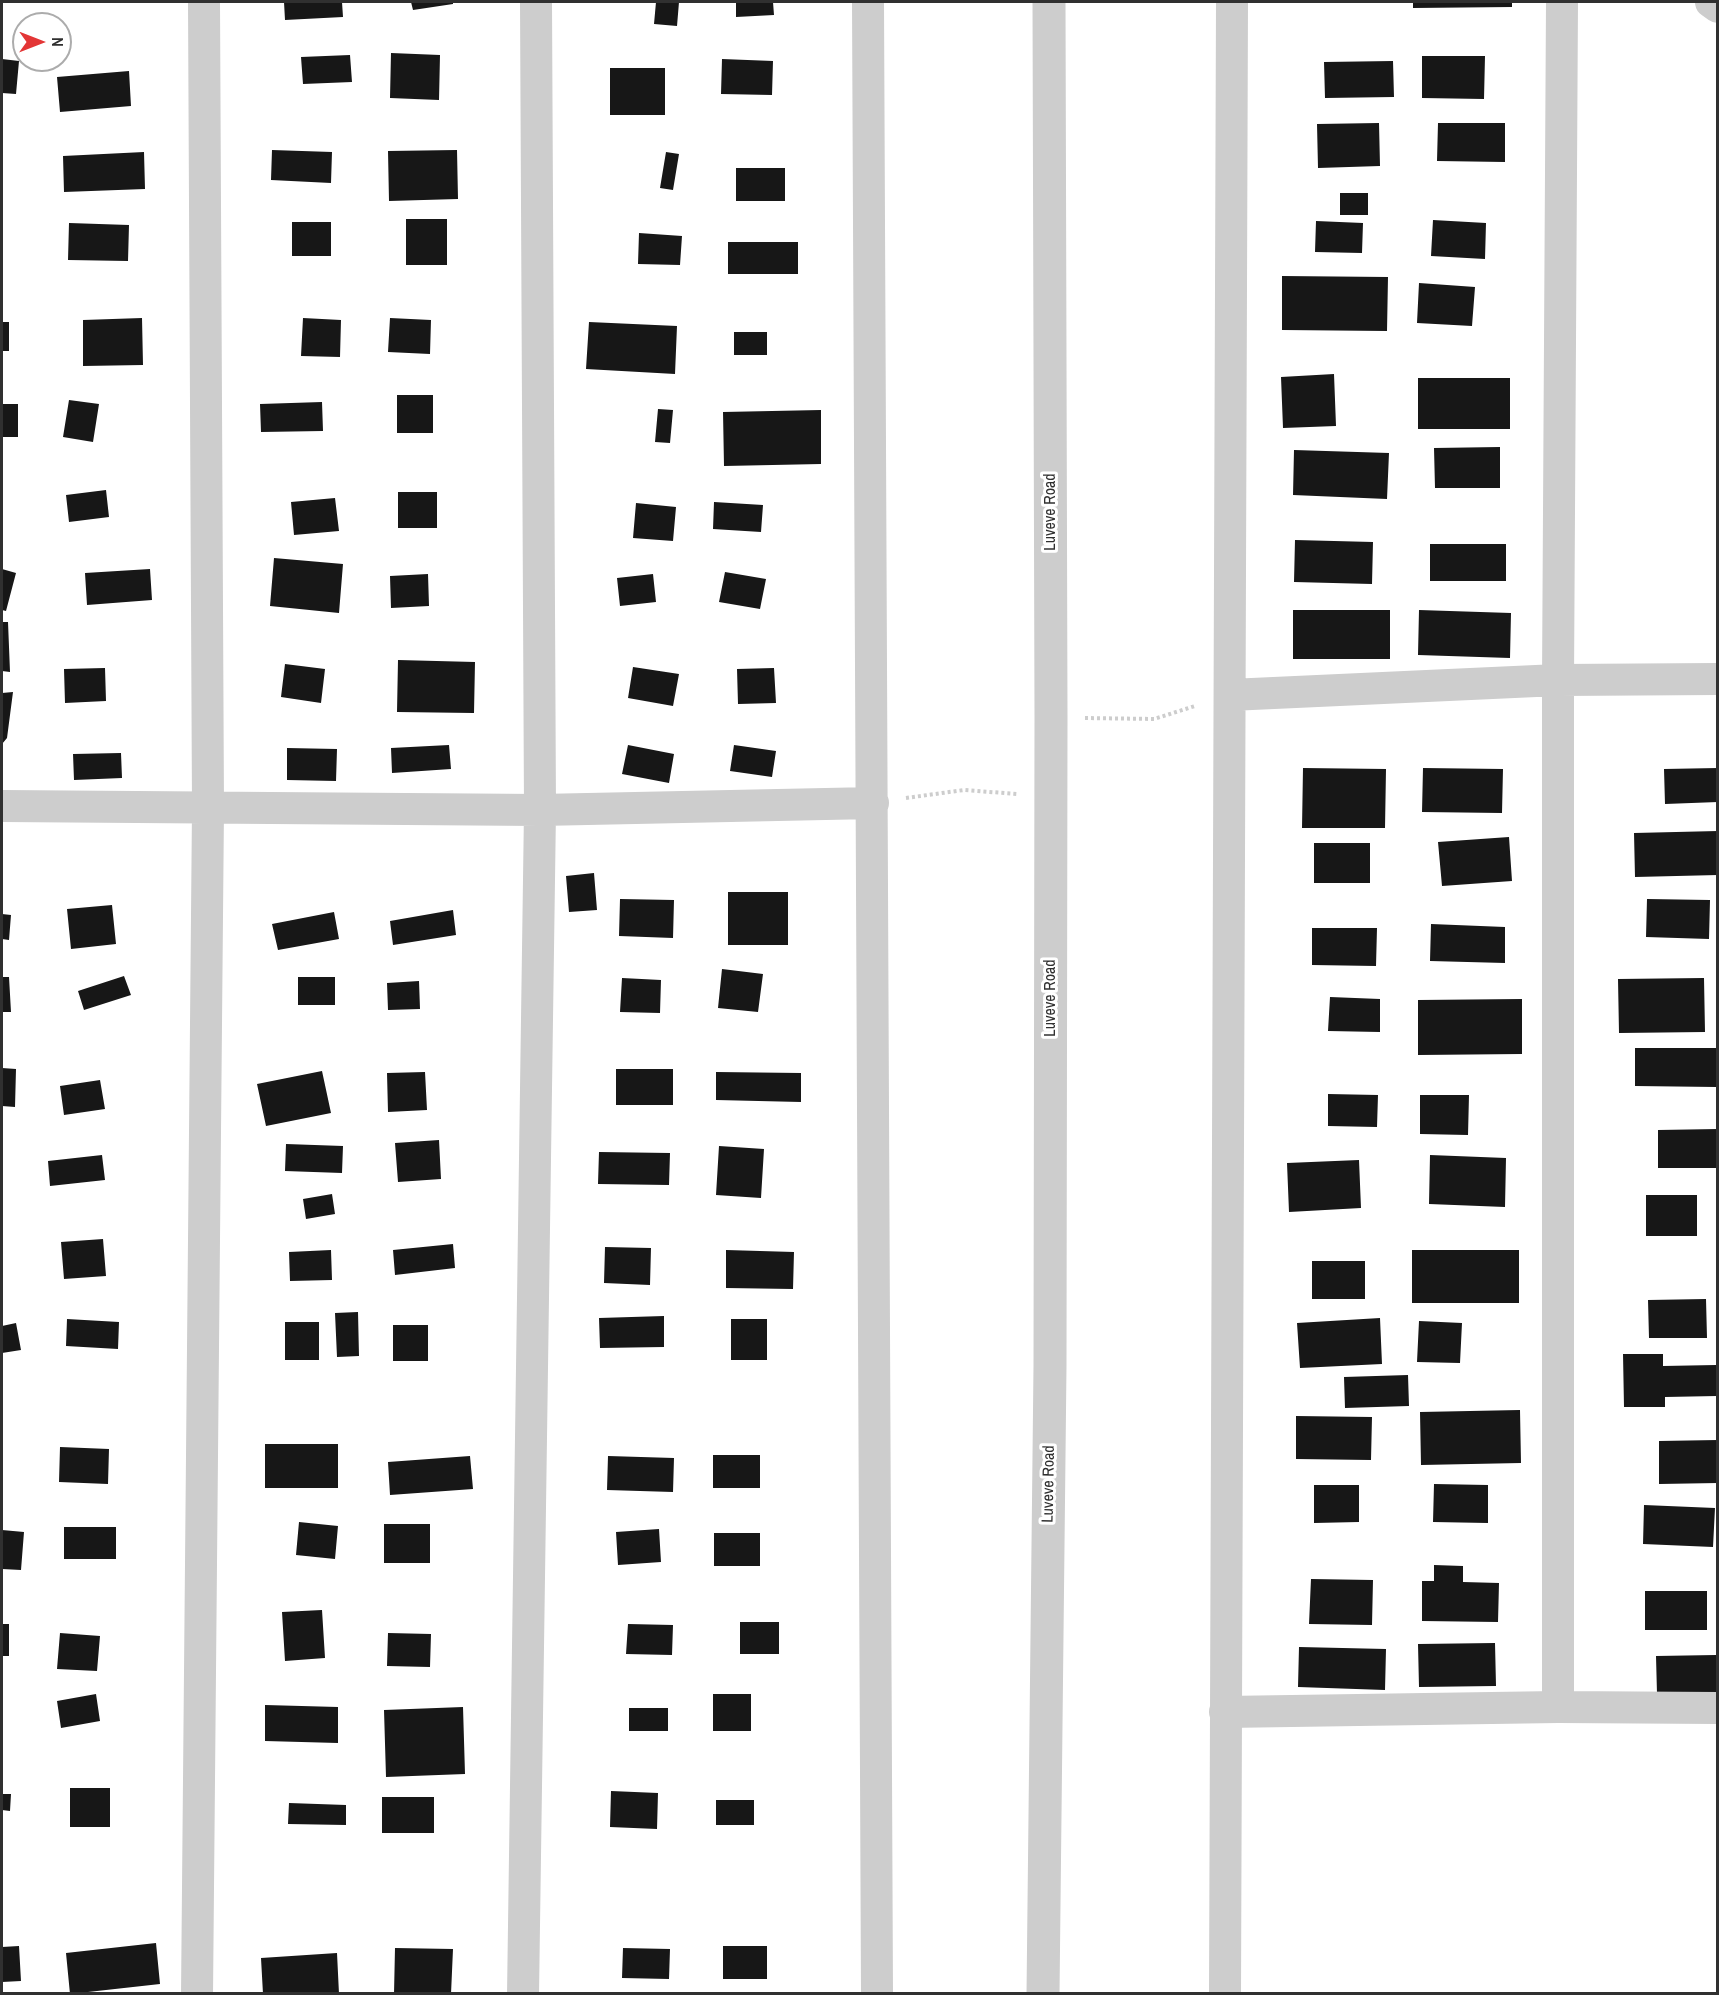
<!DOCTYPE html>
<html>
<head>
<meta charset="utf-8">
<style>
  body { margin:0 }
  #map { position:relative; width:1719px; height:1995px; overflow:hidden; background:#fff; font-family:"Archivo Narrow",sans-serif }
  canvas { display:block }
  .frame { position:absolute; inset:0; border:3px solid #303030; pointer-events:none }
  .north { position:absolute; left:12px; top:12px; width:60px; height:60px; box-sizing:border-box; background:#fff; border:2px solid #acacac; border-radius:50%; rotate:90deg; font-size:16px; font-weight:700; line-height:24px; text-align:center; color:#303030 }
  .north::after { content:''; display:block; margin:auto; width:21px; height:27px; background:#e33636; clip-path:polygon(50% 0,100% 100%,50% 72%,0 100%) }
</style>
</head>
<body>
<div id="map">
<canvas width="1719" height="1995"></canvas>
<div class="frame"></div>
<div class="north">N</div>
</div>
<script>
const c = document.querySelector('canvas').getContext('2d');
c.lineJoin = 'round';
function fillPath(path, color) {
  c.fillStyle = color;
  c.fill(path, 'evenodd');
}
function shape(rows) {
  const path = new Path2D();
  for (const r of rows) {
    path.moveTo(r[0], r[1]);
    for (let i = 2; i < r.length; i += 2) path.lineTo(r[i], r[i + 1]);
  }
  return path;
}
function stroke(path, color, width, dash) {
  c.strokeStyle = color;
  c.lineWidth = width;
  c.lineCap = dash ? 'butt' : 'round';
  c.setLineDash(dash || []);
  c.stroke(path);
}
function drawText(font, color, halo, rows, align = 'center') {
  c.font = font + ' "Archivo Narrow",sans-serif';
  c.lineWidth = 6;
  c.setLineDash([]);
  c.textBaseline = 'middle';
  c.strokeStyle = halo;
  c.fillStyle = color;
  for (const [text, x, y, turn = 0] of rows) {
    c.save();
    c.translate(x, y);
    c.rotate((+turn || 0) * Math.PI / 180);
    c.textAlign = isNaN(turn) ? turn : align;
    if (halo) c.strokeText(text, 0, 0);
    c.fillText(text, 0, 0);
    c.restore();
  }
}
fillPath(shape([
  [284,2,342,2,343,17,285,20],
  [411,2,453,2,453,4,413,10],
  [656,2,679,2,677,26,654,24],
  [736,2,773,2,774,15,736,17],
  [1413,2,1512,2,1512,7,1413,8],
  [391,53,440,55,439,100,390,98],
  [350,55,352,82,303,84,301,57],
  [1422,56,1485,56,1484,99,1422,98],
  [2,59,19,61,16,94,2,93],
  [722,59,773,61,772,95,721,94],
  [1393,61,1394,97,1325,98,1324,62],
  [610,68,665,68,665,115,610,115],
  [129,71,131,106,60,112,57,77],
  [1379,123,1380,166,1318,168,1317,124],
  [1438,123,1505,123,1505,162,1437,161],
  [272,150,332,152,331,183,271,180],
  [457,150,458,199,389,201,388,151],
  [144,152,145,189,64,192,63,156],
  [666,152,679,154,673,190,660,188],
  [736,168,785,168,785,201,736,201],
  [1340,193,1368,193,1368,215,1340,215],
  [406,219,447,219,447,265,406,265],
  [1433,220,1486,223,1485,259,1431,256],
  [1316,221,1363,223,1362,253,1315,252],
  [292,222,331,222,331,256,292,256],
  [69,223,129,225,128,261,68,260],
  [639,233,682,236,680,265,638,264],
  [728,242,798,242,798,274,728,274],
  [1282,276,1388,277,1387,331,1282,330],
  [1419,283,1475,287,1472,326,1417,323],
  [142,318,143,365,83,366,83,320],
  [303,318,341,320,340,357,301,356],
  [390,318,431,320,430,354,388,352],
  [2,322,9,322,9,351,2,351],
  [589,322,677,326,675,374,586,369],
  [734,332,767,332,767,355,734,355],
  [1334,374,1336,426,1283,428,1281,377],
  [1418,378,1510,378,1510,429,1418,429],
  [397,395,433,395,433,433,397,433],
  [69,400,99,404,93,442,63,437],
  [322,402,323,431,261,432,260,404],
  [2,404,18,404,18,437,2,437],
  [658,409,673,410,670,443,655,442],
  [821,410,821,464,724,466,723,412],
  [1500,447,1500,488,1435,488,1434,448],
  [1294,450,1389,453,1387,499,1293,495],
  [106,490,109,517,69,522,66,495],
  [398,492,437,492,437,528,398,528],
  [335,498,339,531,294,535,291,502],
  [714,502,763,505,761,532,713,529],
  [636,503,676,507,673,541,633,538],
  [1295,540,1373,542,1372,584,1294,582],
  [1430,544,1506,544,1506,581,1430,581],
  [274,558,343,564,339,613,270,606],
  [2,569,16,573,6,611,2,610],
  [150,569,152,600,87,605,85,573],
  [725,572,766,579,760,609,719,602],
  [428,574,429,606,391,608,390,576],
  [653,574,656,602,620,606,617,578],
  [1293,610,1390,610,1390,659,1293,659],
  [1419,610,1511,613,1510,658,1418,655],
  [2,622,8,622,10,672,2,671],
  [398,660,475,662,474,713,397,712],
  [285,664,325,669,321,703,281,697],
  [633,667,679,674,673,706,628,698],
  [105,668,106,701,65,703,64,669],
  [774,668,776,703,738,704,737,669],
  [13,692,7,738,2,744,2,693],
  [449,745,451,769,392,773,391,748],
  [628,745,674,754,669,783,622,774],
  [734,745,776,751,772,777,730,771],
  [287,748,337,749,336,781,287,780],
  [121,753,122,778,74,780,73,754],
  [1303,768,1386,769,1385,828,1302,828],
  [1423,768,1503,769,1502,813,1422,812],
  [1718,768,1718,802,1665,804,1664,769],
  [1718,831,1718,875,1635,877,1634,833],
  [1509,837,1512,881,1442,886,1438,842],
  [1314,843,1370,843,1370,883,1314,883],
  [594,873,597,910,569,912,566,876],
  [728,892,788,892,788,945,728,945],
  [620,899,674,900,673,938,619,936],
  [1647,899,1710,900,1709,939,1646,937],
  [112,905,116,944,71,949,67,909],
  [453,910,456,935,393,945,390,921],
  [334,912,339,939,278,950,272,924],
  [2,914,11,915,9,940,2,939],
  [1431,924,1505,927,1505,963,1430,961],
  [1312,928,1377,928,1376,966,1312,965],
  [722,969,763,974,758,1012,718,1008],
  [124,976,131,995,84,1010,78,991],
  [2,977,9,977,11,1012,2,1012],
  [298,977,335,977,335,1005,298,1005],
  [622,978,661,980,660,1013,620,1012],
  [1704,978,1705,1032,1619,1033,1618,979],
  [419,981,420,1009,388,1010,387,983],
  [1330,997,1380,999,1380,1032,1328,1031],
  [1522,999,1522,1054,1418,1055,1418,1000],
  [1635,1048,1716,1048,1716,1087,1635,1086],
  [2,1068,16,1069,15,1107,2,1106],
  [616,1069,673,1069,673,1105,616,1105],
  [322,1071,331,1113,266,1126,257,1084],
  [425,1072,427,1110,388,1112,387,1073],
  [716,1072,801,1073,801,1102,716,1100],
  [100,1080,105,1109,64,1115,60,1086],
  [1328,1094,1378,1095,1377,1127,1328,1126],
  [1420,1095,1469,1095,1468,1135,1420,1134],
  [1718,1129,1718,1168,1658,1168,1658,1130],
  [439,1140,441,1179,398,1182,395,1143],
  [286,1144,343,1146,342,1173,285,1171],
  [719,1146,764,1149,761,1198,716,1195],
  [599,1152,670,1153,669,1185,598,1184],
  [102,1155,105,1180,50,1186,48,1161],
  [1430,1155,1506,1158,1505,1207,1429,1204],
  [1359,1160,1361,1208,1289,1212,1287,1163],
  [332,1194,335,1214,306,1219,303,1199],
  [1646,1195,1697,1195,1697,1236,1646,1236],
  [103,1239,106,1276,64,1279,61,1242],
  [453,1244,455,1268,395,1275,393,1250],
  [605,1247,651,1248,650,1285,604,1283],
  [331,1250,332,1280,290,1281,289,1252],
  [726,1250,794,1252,793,1289,726,1288],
  [1412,1250,1519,1250,1519,1303,1412,1303],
  [1312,1261,1365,1261,1365,1299,1312,1299],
  [1706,1299,1707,1338,1649,1338,1648,1300],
  [358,1312,359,1356,337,1357,335,1313],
  [664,1316,664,1347,600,1348,599,1318],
  [1380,1318,1382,1364,1300,1368,1297,1323],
  [67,1319,119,1322,118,1349,66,1346],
  [731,1319,767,1319,767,1360,731,1360],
  [1419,1321,1462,1323,1460,1363,1417,1362],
  [285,1322,319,1322,319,1360,285,1360],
  [16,1323,21,1350,2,1353,2,1326],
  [393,1325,428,1325,428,1361,393,1361],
  [1623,1354,1663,1354,1663,1366,1716,1365,1717,1396,1665,1397,1665,1407,1624,1407],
  [1408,1375,1409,1406,1345,1408,1344,1377],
  [1520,1410,1521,1463,1421,1465,1420,1412],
  [1296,1416,1372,1417,1371,1460,1296,1459],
  [1718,1440,1718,1483,1659,1484,1659,1441],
  [265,1444,338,1444,338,1488,265,1488],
  [60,1447,109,1449,108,1484,59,1482],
  [713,1455,760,1455,760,1488,713,1488],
  [470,1456,473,1489,390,1495,388,1462],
  [608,1456,674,1458,673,1492,607,1490],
  [1434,1484,1488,1485,1488,1523,1433,1522],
  [1314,1485,1359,1485,1359,1522,1314,1523],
  [1644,1505,1715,1508,1713,1547,1643,1544],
  [299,1522,338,1526,335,1559,296,1555],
  [384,1524,430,1524,430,1563,384,1563],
  [64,1527,116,1527,116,1559,64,1559],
  [659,1529,661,1562,618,1565,616,1532],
  [2,1530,24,1532,21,1570,2,1569],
  [714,1533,760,1533,760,1566,714,1566],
  [1434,1565,1463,1566,1463,1582,1499,1583,1498,1622,1422,1621,1422,1581,1434,1581],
  [1311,1579,1373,1580,1372,1625,1309,1624],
  [1645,1591,1707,1591,1707,1630,1645,1630],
  [322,1610,325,1658,285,1661,282,1612],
  [740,1622,779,1622,779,1654,740,1654],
  [2,1624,9,1624,9,1656,2,1656],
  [628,1624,673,1625,672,1655,626,1654],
  [60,1633,100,1636,97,1671,57,1669],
  [388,1633,431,1634,430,1667,387,1666],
  [1495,1643,1496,1686,1419,1687,1418,1644],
  [1299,1647,1386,1649,1385,1690,1298,1687],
  [1716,1655,1716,1693,1657,1694,1656,1656],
  [96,1694,100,1721,61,1728,57,1701],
  [713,1694,751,1694,751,1731,713,1731],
  [265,1705,338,1707,338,1743,265,1741],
  [463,1707,465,1774,386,1777,384,1710],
  [629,1708,668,1708,668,1731,629,1731],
  [70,1788,110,1788,110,1827,70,1827],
  [611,1791,658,1793,657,1829,610,1827],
  [2,1794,11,1794,10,1811,2,1810],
  [382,1797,434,1797,434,1833,382,1833],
  [716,1800,754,1800,754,1825,716,1825],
  [289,1803,346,1805,346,1825,288,1824],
  [156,1943,160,1984,70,1994,66,1953],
  [19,1946,21,1981,2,1982,2,1947],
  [723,1946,767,1946,767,1979,723,1979],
  [395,1948,453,1949,451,1994,394,1994],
  [623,1948,670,1949,669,1979,622,1978],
  [337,1953,339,1994,263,1994,261,1958]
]), '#171717');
stroke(shape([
  [1085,718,1154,719,1195,706],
  [906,798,964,790,1017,794]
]), '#cdcdcd', 4, [3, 3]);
stroke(shape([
  [868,2,877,1994],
  [1711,2,1718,7],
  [1230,695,1558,680,1718,679],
  [2,806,540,810,873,803],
  [1558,1707,1558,680,1562,2],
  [1225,1712,1558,1707,1718,1708],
  [197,1994,208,808,204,2],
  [523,1994,540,810,536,2],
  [1225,1994,1232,2]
]), '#cdcdcd', 32);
stroke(shape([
  [1043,1994,1050,1366,1051,718,1049,2]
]), '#cdcdcd', 33);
drawText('16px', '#303030', '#fff', [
  ["Luveve Road",1051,512,-90],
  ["Luveve Road",1051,998,-90],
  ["Luveve Road",1049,1484,-89]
]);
</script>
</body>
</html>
